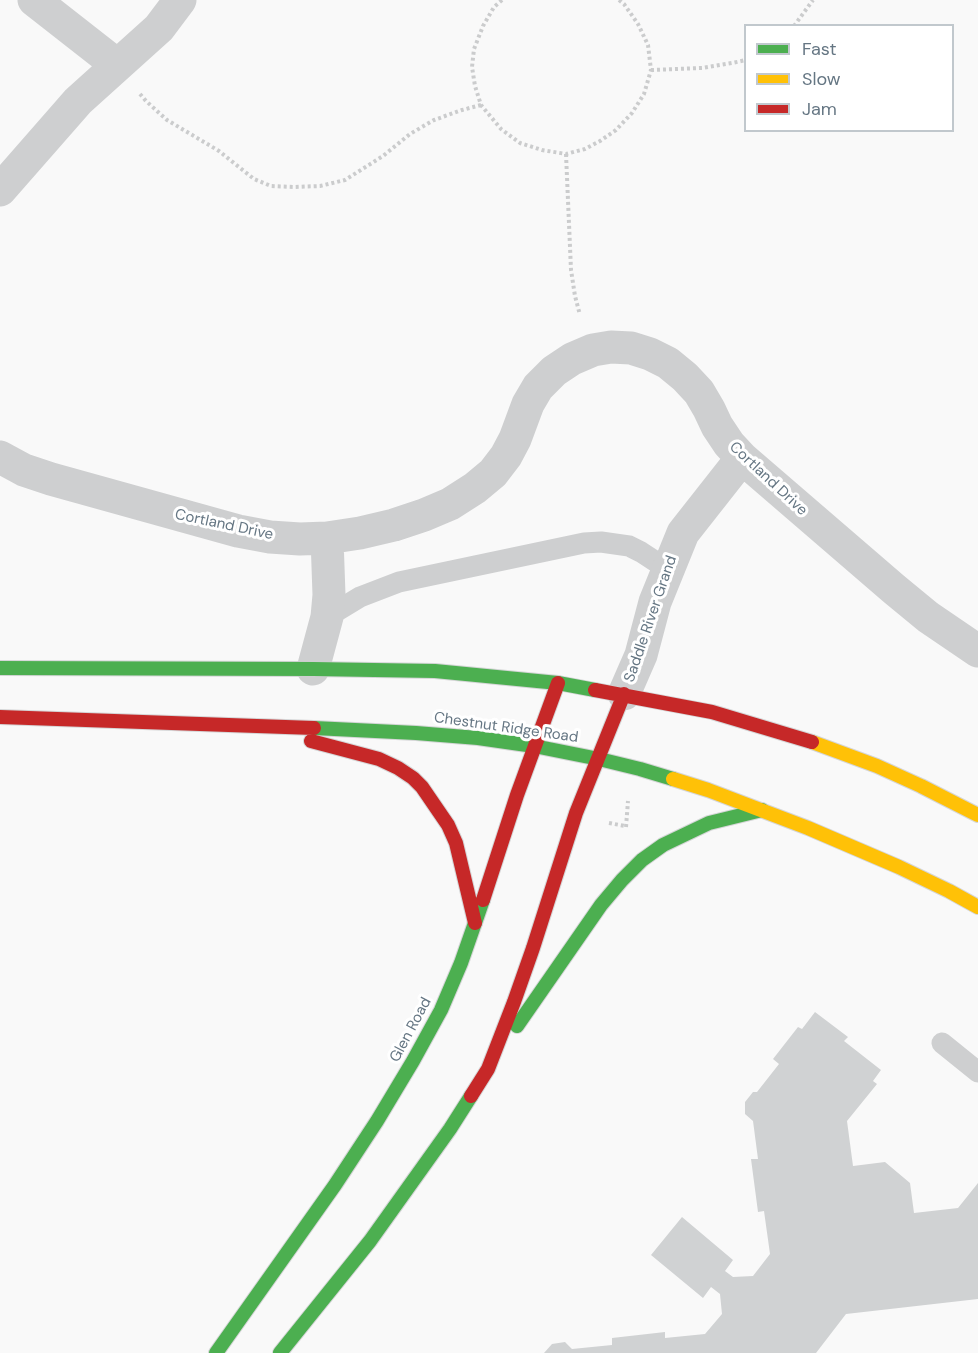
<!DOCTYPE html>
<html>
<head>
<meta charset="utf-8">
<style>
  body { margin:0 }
  #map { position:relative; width:978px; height:1353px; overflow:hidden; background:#f9f9f9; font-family:"DM Sans",sans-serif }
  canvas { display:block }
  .legend { position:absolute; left:744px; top:24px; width:210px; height:108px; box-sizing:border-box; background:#fff; border:2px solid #c1c8cd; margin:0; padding:8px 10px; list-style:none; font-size:18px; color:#657683 }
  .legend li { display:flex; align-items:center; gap:12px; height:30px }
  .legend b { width:30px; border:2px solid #c1c8cd }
</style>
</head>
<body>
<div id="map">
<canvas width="978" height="1353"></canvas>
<ul class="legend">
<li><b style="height:8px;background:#4caf50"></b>Fast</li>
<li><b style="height:8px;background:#ffc107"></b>Slow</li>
<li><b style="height:8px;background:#c62828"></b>Jam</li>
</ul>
</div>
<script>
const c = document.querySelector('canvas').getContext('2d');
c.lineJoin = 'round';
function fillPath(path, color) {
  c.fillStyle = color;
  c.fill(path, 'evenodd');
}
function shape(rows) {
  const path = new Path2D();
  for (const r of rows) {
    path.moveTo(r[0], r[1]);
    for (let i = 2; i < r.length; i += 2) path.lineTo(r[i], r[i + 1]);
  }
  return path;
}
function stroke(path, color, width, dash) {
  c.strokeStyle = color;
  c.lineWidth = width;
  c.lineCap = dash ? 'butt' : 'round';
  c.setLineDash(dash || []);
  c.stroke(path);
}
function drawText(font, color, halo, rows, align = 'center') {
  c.font = font + ' "DM Sans",sans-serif';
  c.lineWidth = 6;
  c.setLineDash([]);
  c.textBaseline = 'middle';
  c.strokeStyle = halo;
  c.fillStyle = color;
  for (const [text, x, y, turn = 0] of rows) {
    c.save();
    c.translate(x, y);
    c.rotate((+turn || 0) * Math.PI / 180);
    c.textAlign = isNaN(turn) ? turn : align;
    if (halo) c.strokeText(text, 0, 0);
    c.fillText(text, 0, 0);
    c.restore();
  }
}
fillPath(shape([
  [815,1012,848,1037,844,1041,881,1070,873,1081,877,1084,847,1121,853,1166,885,1162,910,1183,914,1213,958,1208,978,1183,978,1299,846,1314,816,1353,544,1353,552,1344,565,1342,572,1349,612,1345,612,1338,665,1332,665,1338,705,1334,722,1314,720,1294,711,1287,703,1298,651,1255,682,1217,733,1260,725,1271,733,1277,753,1276,770,1254,764,1211,758,1212,751,1159,758,1159,753,1121,745,1114,745,1102,753,1092,757,1092,779,1064,773,1059,798,1027,802,1029]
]), '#d0d2d3');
const fast = shape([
  [0,668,313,669,435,671,558,683,595,690],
  [314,728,416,733,478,738,534,746,599,759,640,769,673,779],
  [517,1026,601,905,622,880,642,860,663,845,709,823,762,810],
  [216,1353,335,1185,377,1121,413,1061,441,1010,461,963,483,900],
  [280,1353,370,1241,450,1129,471,1096]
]);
const slow = shape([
  [812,742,877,766,921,786,978,815],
  [673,779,708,790,808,828,899,867,949,891,978,907]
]);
const jam = shape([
  [595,690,712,712,812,742],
  [0,717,314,728],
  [311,741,379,759,398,768,413,778,422,787,448,825,456,843,475,923],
  [483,900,517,795,558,683],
  [471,1096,488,1069,514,1002,533,948,576,813,624,694]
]);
stroke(fast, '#d5d6d7', 16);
stroke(slow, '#d5d6d7', 16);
stroke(jam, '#d5d6d7', 16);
stroke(shape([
  [502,0,494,7,483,26,474,49,472,67,475,86,481,105,501,129,520,143,542,150,566,154,585,149,600,141,616,130,632,113,644,94,651,70,648,45,638,24,624,4,619,0],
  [794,26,813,0],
  [651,70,702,68,732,63,746,60],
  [140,94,146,101,167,120,219,151,254,179,271,186,295,187,320,186,345,180,383,156,410,134,434,120,462,110,481,105],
  [566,154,571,270,575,296,580,315],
  [609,823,625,826],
  [626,827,628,801]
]), '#cbcccd', 4, [3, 3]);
stroke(shape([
  [327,617,360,597,399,582,584,543,601,542,629,546,641,552,667,569],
  [942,1043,978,1072]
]), '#cecfd0', 21);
stroke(shape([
  [34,0,117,65],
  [0,190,78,101,159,28,180,0],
  [0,457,24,470,51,479,238,531,270,537,300,539,327,538,360,533,394,525,424,515,450,504,475,488,493,473,506,456,515,439,528,404,538,387,554,371,572,359,593,350,611,347,631,348,650,354,668,363,685,377,699,392,709,409,717,426,729,444,742,458,894,589,928,617,978,651],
  [313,669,327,617,329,595,327,538],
  [624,694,641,655,655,602,683,533,742,458]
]), '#cecfd0', 33);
stroke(fast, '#4caf50', 14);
stroke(slow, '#ffc107', 14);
stroke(jam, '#c62828', 14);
drawText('15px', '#657683', '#fff', [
  ["Cortland Drive",768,479,43],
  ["Cortland Drive",224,525,12],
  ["Saddle River Grand",651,619,-71],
  ["Chestnut Ridge Road",506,728,8],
  ["Glen Road",411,1030,-62]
]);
</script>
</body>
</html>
